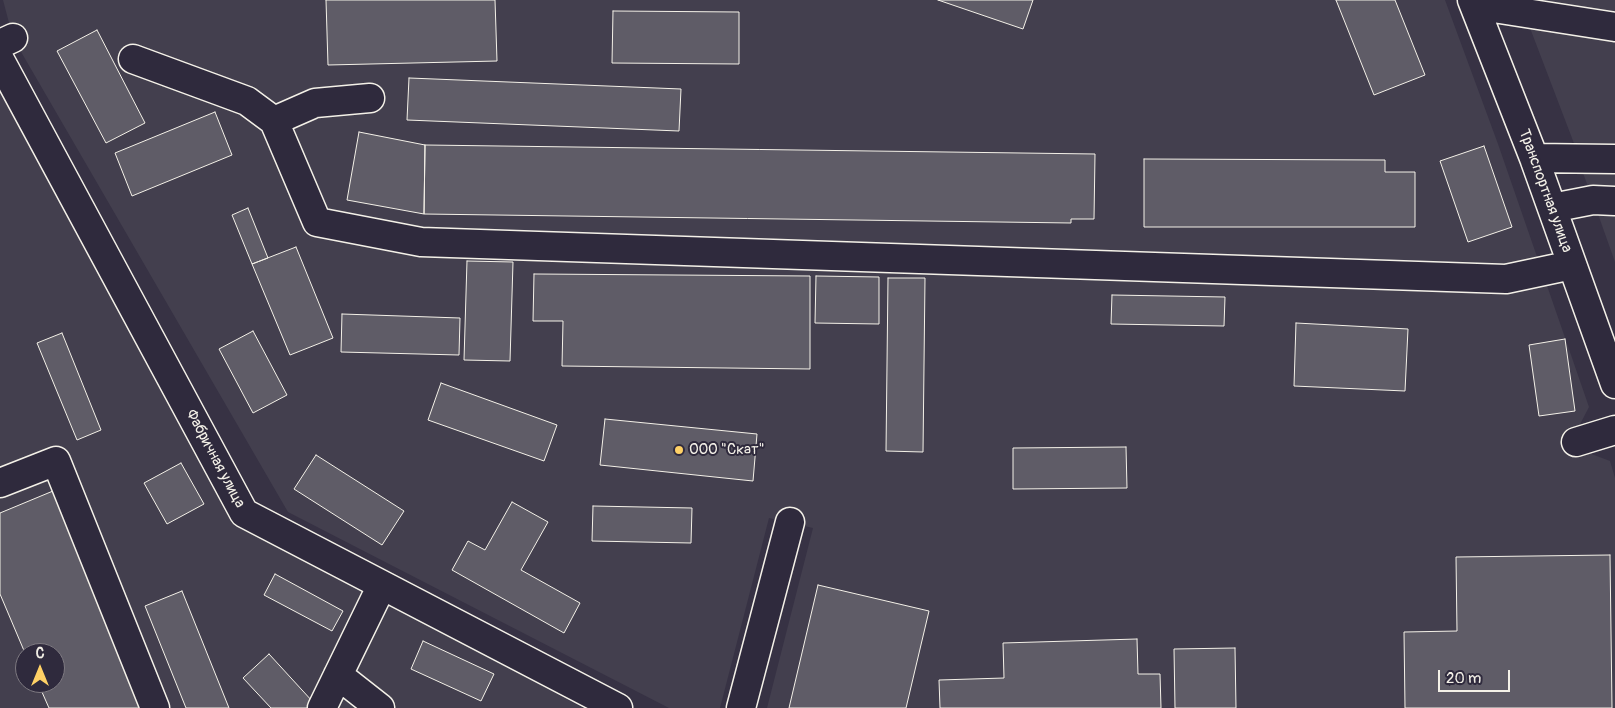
<!DOCTYPE html>
<html>
<head>
<meta charset="utf-8">
<style>
  body { margin:0 }
  #map { position:relative; width:1615px; height:708px; overflow:hidden; background:#373244; font-family:Pangolin,sans-serif }
  canvas { display:block }
  .north { position:absolute; left:15px; top:643px; width:50px; height:50px; box-sizing:border-box; background:#2f2a3d; border:1px solid #7e7a81; border-radius:50%; rotate:0deg; font-size:14px; font-weight:700; line-height:20px; text-align:center; color:#f4f1e8 }
  .north::after { content:''; display:block; margin:auto; width:18px; height:22px; background:#ffd166; clip-path:polygon(50% 0,100% 100%,50% 72%,0 100%) }
  .scale { position:absolute; left:1438px; top:670px; width:72px; height:22px; box-sizing:border-box; border:2px solid #f4f1e8; border-top:0; padding-left:6px; font-size:15px; line-height:18px; white-space:nowrap; color:#f4f1e8; -webkit-text-stroke:4px #2f2a3d; paint-order:stroke }
</style>
</head>
<body>
<div id="map">
<canvas width="1615" height="708"></canvas>
<div class="north">С</div>
<div class="scale">20 m</div>
</div>
<script>
const c = document.querySelector('canvas').getContext('2d');
c.lineJoin = 'round';
function fillPath(path, color) {
  c.fillStyle = color;
  c.fill(path, 'evenodd');
}
function shape(rows) {
  const path = new Path2D();
  for (const r of rows) {
    path.moveTo(r[0], r[1]);
    for (let i = 2; i < r.length; i += 2) path.lineTo(r[i], r[i + 1]);
  }
  return path;
}
function stroke(path, color, width, dash) {
  c.strokeStyle = color;
  c.lineWidth = width;
  c.lineCap = dash ? 'butt' : 'round';
  c.setLineDash(dash || []);
  c.stroke(path);
}
function drawText(font, color, halo, rows, align = 'center') {
  c.font = font + ' Pangolin,sans-serif';
  c.lineWidth = 4;
  c.setLineDash([]);
  c.textBaseline = 'middle';
  c.strokeStyle = halo;
  c.fillStyle = color;
  for (const [text, x, y, turn = 0] of rows) {
    c.save();
    c.translate(x, y);
    c.rotate((+turn || 0) * Math.PI / 180);
    c.textAlign = isNaN(turn) ? turn : align;
    if (halo) c.strokeText(text, 0, 0);
    c.fillText(text, 0, 0);
    c.restore();
  }
}
fillPath(shape([
  [3,0,1445,0,1498,144,1589,407,1575,434,1578,449,1610,461,1615,478,1615,708,767,708,813,528,769,518,720,708,669,708,288,512,13,38],
  [1522,0,1615,0,1615,15],
  [1530,28,1615,42,1615,146,1575,146],
  [0,83,238,523,583,708,0,708],
  [25,653,55,653,55,683,25,683],
  [1583,173,1615,173,1615,262,1593,200]
]), '#433f4e');
const building = shape([
  [326,0,495,0,497,61,328,65,326,0],
  [938,0,1033,0,1023,29,938,0],
  [1336,0,1395,0,1425,75,1374,95,1336,0],
  [613,11,739,12,739,64,612,63,613,11],
  [97,30,145,123,106,143,57,51,97,30],
  [409,78,681,89,679,131,407,120,409,78],
  [215,112,232,155,132,196,115,153,215,112],
  [359,132,425,145,424,214,347,200,359,132],
  [425,145,1095,154,1094,219,1071,219,1071,223,424,214,425,145],
  [1484,146,1512,227,1468,242,1440,161,1484,146],
  [1144,159,1385,160,1385,172,1415,172,1415,227,1144,227,1144,159],
  [248,208,268,258,252,264,232,215,248,208],
  [296,247,333,338,290,355,252,264,296,247],
  [467,261,513,262,510,361,464,360,467,261],
  [534,274,810,276,810,369,562,366,563,321,533,321,534,274],
  [816,276,879,277,879,324,815,323,816,276],
  [888,278,925,278,923,452,886,451,888,278],
  [1112,295,1225,297,1224,326,1111,324,1112,295],
  [342,314,460,318,459,355,341,352,342,314],
  [1296,323,1408,329,1405,391,1294,386,1296,323],
  [253,331,287,395,253,413,219,349,253,331],
  [62,333,101,430,77,440,37,343,62,333],
  [1565,339,1575,411,1539,416,1529,345,1565,339],
  [441,383,557,425,544,461,428,420,441,383],
  [605,419,757,434,753,481,600,465,605,419],
  [1126,447,1127,488,1013,489,1013,448,1126,447],
  [316,455,404,511,382,545,294,489,316,455],
  [181,463,204,504,167,524,144,483,181,463],
  [53,491,146,708,49,708,38,683,55,683,55,653,25,653,0,594,0,513,53,491],
  [512,502,548,522,521,570,580,603,564,633,452,570,468,541,485,550,512,502],
  [593,506,692,508,691,543,592,541,593,506],
  [1610,555,1612,708,1405,708,1404,632,1457,631,1456,557,1610,555],
  [275,574,343,611,332,631,264,595,275,574],
  [818,585,929,611,906,708,789,708,818,585],
  [182,591,229,708,186,708,145,606,182,591],
  [1137,639,1138,674,1160,674,1161,708,940,708,939,680,1004,678,1003,643,1137,639],
  [423,641,494,674,481,701,411,669,423,641],
  [1235,648,1236,708,1175,708,1174,649,1235,648],
  [269,654,313,702,307,708,271,708,243,678,269,654]
]);
fillPath(building, '#5f5c67');
stroke(building, '#f4f1e8', 1);
const minor = shape([
  [1472,0,1534,158,1615,384],
  [1474,5,1615,27],
  [0,44,13,38],
  [133,59,247,101,274,121,317,222,421,242,1506,279,1572,265],
  [0,60,244,513,618,708],
  [274,121,315,103,370,98],
  [1534,158,1615,159],
  [1552,208,1593,200,1615,201],
  [1576,442,1615,430],
  [0,483,56,461,155,708],
  [338,675,380,708],
  [322,708,382,585],
  [741,708,790,522]
]);
stroke(minor, '#f4f1e8', 31);
stroke(minor, '#2f2a3d', 28);
for (const [x, y, r, color] of [
  [679,450,5,"#ffd166"]
]) {
  const dot = new Path2D();
  dot.arc(x, y, r, 0, 2 * Math.PI);
  c.fillStyle = color;
  c.fill(dot);
  stroke(dot, '#2f2a3d', 2);
}
drawText('15px', '#f4f1e8', '#2f2a3d', [
  ["Транспортная улица",1545,191,70],
  ["Фабричная улица",215,459,62]
]);
drawText('15px', '#f4f1e8', '#2f2a3d', [
  ["ООО \"Скат\"",689,450]
], 'left');
</script>
</body>
</html>
